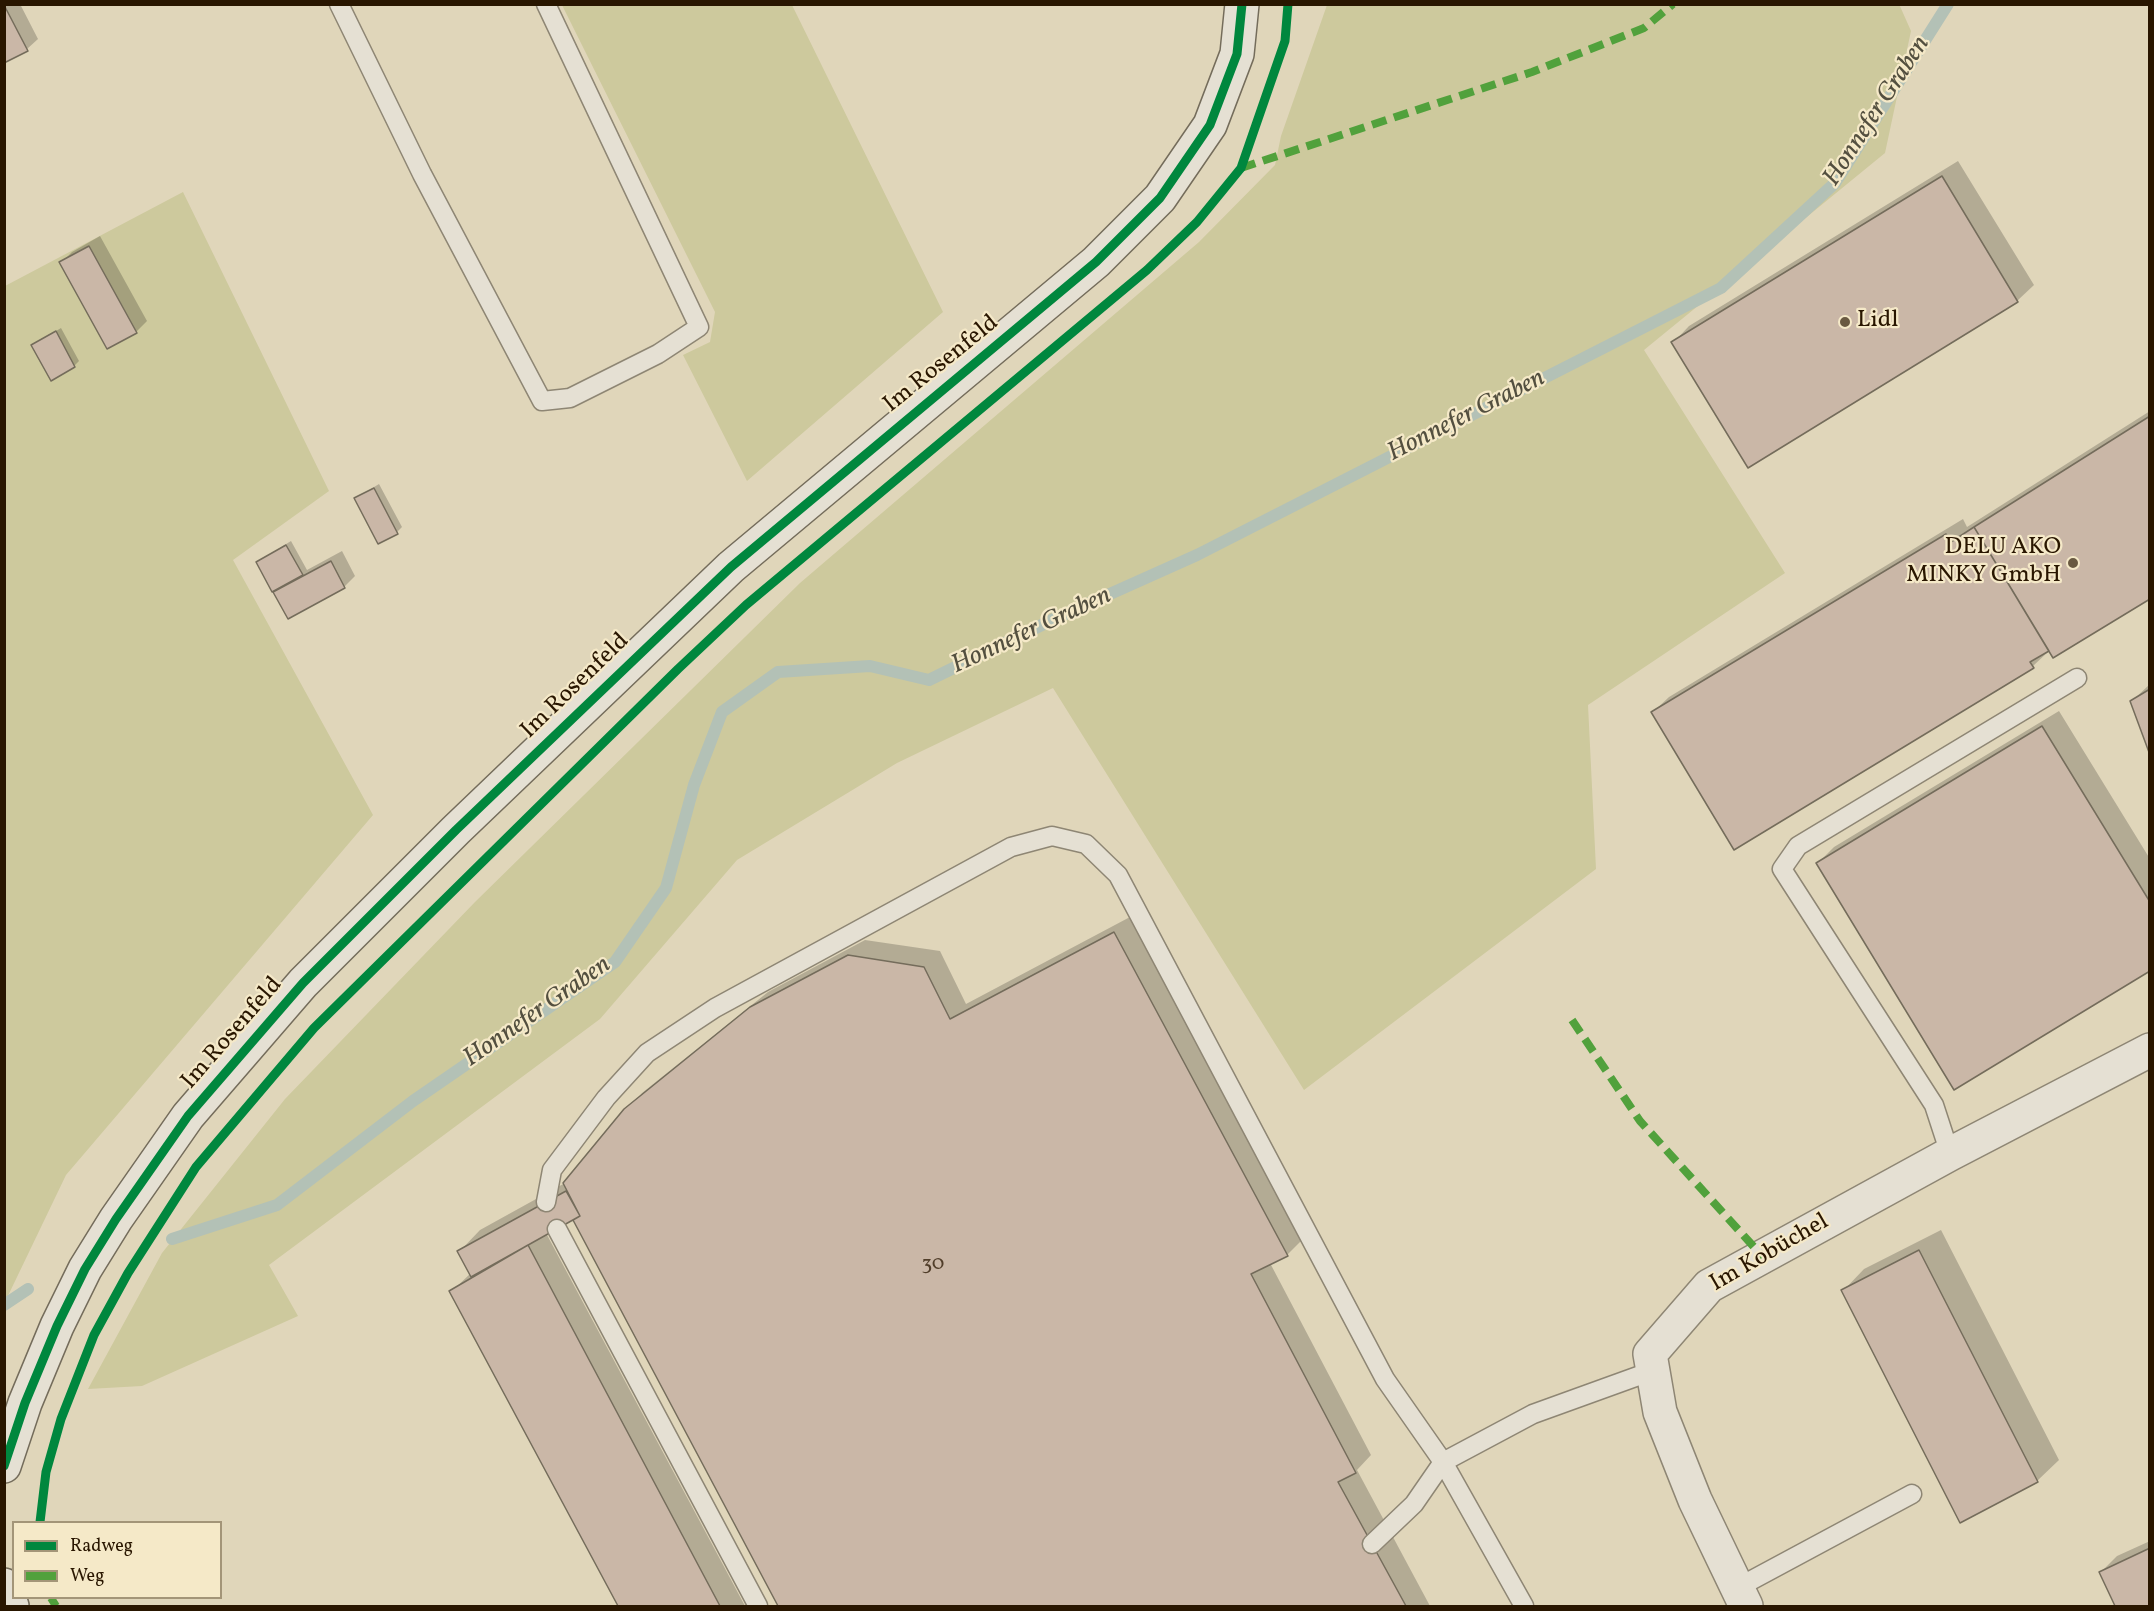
<!DOCTYPE html>
<html>
<head>
<meta charset="utf-8">
<style>
  body { margin:0 }
  #map { position:relative; width:2154px; height:1611px; overflow:hidden; background:#e0d6ba; font-family:Vollkorn,serif }
  canvas { display:block }
  .frame { position:absolute; inset:0; border:6px solid #291600; pointer-events:none }
  .legend { position:absolute; left:12px; top:1521px; width:210px; height:78px; box-sizing:border-box; background:#f5e9c8; border:2px solid #a39578; margin:0; padding:8px 10px; list-style:none; font-size:18px; color:#291600 }
  .legend li { display:flex; align-items:center; gap:12px; height:30px }
  .legend b { width:30px; border:2px solid #a39578 }
</style>
</head>
<body>
<div id="map">
<canvas width="2154" height="1611"></canvas>
<div class="frame"></div>
<ul class="legend">
<li><b style="height:8px;background:#00873e"></b>Radweg</li>
<li><b style="height:8px;background:#51a13c"></b>Weg</li>
</ul>
</div>
<script>
const c = document.querySelector('canvas').getContext('2d');
c.lineJoin = 'round';
function fillPath(path, color) {
  c.fillStyle = color;
  c.fill(path, 'evenodd');
}
function shape(rows) {
  const path = new Path2D();
  for (const r of rows) {
    path.moveTo(r[0], r[1]);
    for (let i = 2; i < r.length; i += 2) path.lineTo(r[i], r[i + 1]);
  }
  return path;
}
function stroke(path, color, width, dash) {
  c.strokeStyle = color;
  c.lineWidth = width;
  c.lineCap = dash ? 'butt' : 'round';
  c.setLineDash(dash || []);
  c.stroke(path);
}
function drawText(font, color, halo, rows, align = 'center') {
  c.font = font + ' Vollkorn,serif';
  c.lineWidth = 4.5;
  c.setLineDash([]);
  c.textBaseline = 'middle';
  c.strokeStyle = halo;
  c.fillStyle = color;
  for (const [text, x, y, turn = 0] of rows) {
    c.save();
    c.translate(x, y);
    c.rotate((+turn || 0) * Math.PI / 180);
    c.textAlign = isNaN(turn) ? turn : align;
    if (halo) c.strokeText(text, 0, 0);
    c.fillText(text, 0, 0);
    c.restore();
  }
}
fillPath(shape([
  [562,5,792,5,943,312,747,481,683,355,710,342,715,312],
  [1327,5,1899,4,1911,31,1885,153,1644,350,1785,573,1588,705,1596,869,1304,1090,1053,688,897,763,737,860,600,1019,269,1265,298,1316,142,1386,88,1389,162,1253,285,1099,475,902,800,583,1199,242,1275,165,1281,136],
  [183,192,329,491,233,560,373,815,66,1175,5,1302,5,286]
]), '#cdc99d');
fillPath(shape([
  [4,4,20,4,38,39,27,49,4,61],
  [1958,161,2034,285,2017,301,1749,466,1673,343,1689,326],
  [100,236,147,321,136,332,61,263,72,252],
  [61,328,79,361,74,366,33,345],
  [2150,411,2150,597,2050,650,2033,666,1652,713,1669,697,1963,519,1967,527],
  [379,484,402,527,397,532,356,498],
  [291,541,307,570,342,551,355,576,344,587,288,617,275,592,279,588,257,562],
  [2150,684,2150,750,2132,701],
  [2059,711,2150,859,2150,970,1818,863,1834,847],
  [1130,917,1303,1239,1287,1255,1270,1263,1371,1455,1357,1470,1430,1606,780,1606,573,1218,546,1233,745,1606,620,1606,451,1292,471,1273,459,1252,480,1230,565,1183,642,1093,768,992,865,940,940,951,966,1004],
  [1941,1230,2059,1460,2037,1481,1843,1291,1864,1269],
  [2150,1541,2150,1606,2116,1606,2101,1572,2117,1556]
]), '#0003');
stroke(shape([
  [172,1239,277,1205,413,1101,615,962,666,888,694,785,722,712,778,672,870,666,929,680,1054,619,1197,555,1721,288,1835,183,1948,4],
  [4,1305,28,1289]
]), '#b3c1b6', 12);
const building = shape([
  [4,5,28,51,4,63,4,5],
  [1942,176,2018,302,1748,468,1671,342,1942,176],
  [89,246,137,333,107,349,59,262,89,246],
  [56,331,75,367,51,381,31,345,56,331],
  [2150,416,2150,599,2053,658,1974,527,2150,416],
  [374,488,398,534,378,544,354,498,374,488],
  [1974,527,2049,651,2030,662,2034,668,1734,850,1651,712,1946,534,1951,542,1974,527],
  [286,545,303,575,272,592,256,562,286,545],
  [331,561,345,588,288,619,273,592,331,561],
  [2150,689,2150,755,2130,701,2150,689],
  [2042,726,2150,902,2150,971,1954,1090,1816,863,2042,726],
  [1114,932,1288,1256,1251,1274,1356,1473,1338,1482,1406,1606,778,1606,573,1220,580,1216,563,1183,624,1109,750,1007,848,955,924,967,950,1019,1114,932],
  [566,1191,580,1216,471,1277,457,1251,566,1191],
  [528,1245,720,1606,618,1606,449,1291,528,1245],
  [1919,1250,2038,1482,1960,1523,1841,1290,1919,1250],
  [2150,1548,2150,1606,2115,1606,2099,1572,2150,1548]
]);
fillPath(building, '#cab7a7');
stroke(building, '#746c5b', 1.5);
const lane = shape([
  [339,4,422,174,542,401,570,398,658,354,699,327,546,4],
  [1950,1154,1934,1105,1782,869,1798,846,2077,678],
  [546,1202,552,1170,606,1098,647,1053,715,1008,1011,847,1052,836,1086,844,1118,875,1385,1379,1443,1462,1533,1414,1652,1371],
  [557,1229,758,1606],
  [1372,1544,1414,1504,1443,1462,1524,1606],
  [1737,1588,1912,1494]
]);
const street = shape([
  [1746,1606,1695,1500,1660,1412,1650,1354,1709,1286,1950,1154,2150,1050]
]);
const secondary = shape([
  [4,1466,25,1403,57,1326,85,1269,116,1219,188,1116,303,983,456,830,731,567,1096,262,1160,198,1210,125,1237,54,1242,4],
  [4,1585,12,1606]
]);
stroke(lane, '#8e8674', 21);
stroke(street, '#8e8674', 36);
stroke(secondary, '#746c5b', 36);
stroke(lane, '#e5e0d3', 18);
stroke(street, '#e5e0d3', 33);
stroke(secondary, '#e5e0d3', 33);
stroke(shape([
  [1241,168,1532,72,1644,28,1673,4],
  [1572,1020,1640,1121,1763,1257],
  [51,1598,56,1606]
]), '#51a13c', 8, [15, 8]);
stroke(shape([
  [4,1466,25,1403,57,1326,85,1269,116,1219,188,1116,303,983,456,830,731,567,1096,262,1160,198,1210,125,1237,54,1242,4],
  [40,1522,46,1472,61,1419,94,1335,128,1273,196,1167,314,1028,678,669,746,605,1147,270,1197,222,1241,168,1285,41,1288,4]
]), '#00873e', 9);
for (const [x, y, r, color] of [
  [1845,322,6,"#695941"],
  [2073,563,6,"#695941"]
]) {
  const dot = new Path2D();
  dot.arc(x, y, r, 0, 2 * Math.PI);
  c.fillStyle = color;
  c.fill(dot);
  stroke(dot, '#f5e9c8', 2);
}
drawText('21px', '#513e2a', null, [
  ["30",933,1265]
]);
drawText('24px', '#291600', '#f5e9c8', [
  ["Lidl",1857,322],
  ["DELU AKO",2061,549,"right"],
  ["MINKY GmbH",2061,577,"right"]
], 'left');
drawText('24px', '#291600', '#f5e9c8', [
  ["Im Rosenfeld",942,365,-39],
  ["Im Rosenfeld",576,687,-44],
  ["Im Rosenfeld",233,1034,-49],
  ["Im Kobüchel",1770,1254,-30]
]);
drawText('italic 26px', '#534f3f', '#f5e9c8', [
  ["Honnefer Graben",1878,112,-57],
  ["Honnefer Graben",1467,417,-27],
  ["Honnefer Graben",1032,632,-25],
  ["Honnefer Graben",538,1013,-35]
]);
</script>
</body>
</html>
